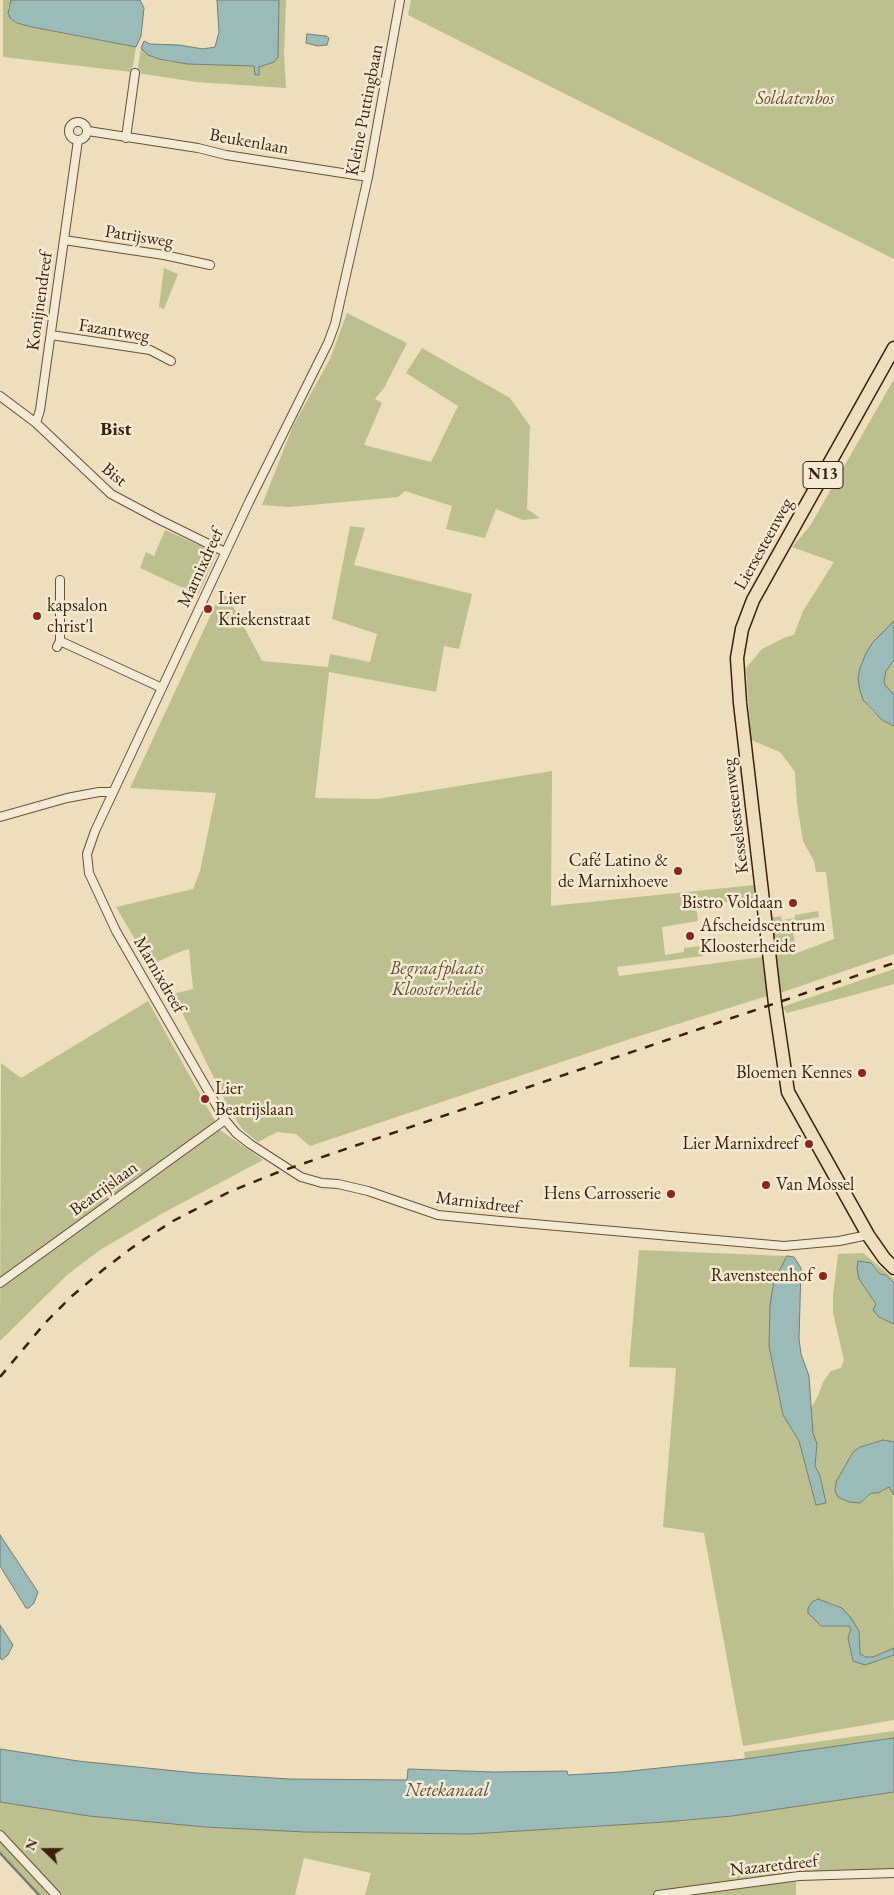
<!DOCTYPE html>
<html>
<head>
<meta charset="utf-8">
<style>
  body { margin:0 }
  #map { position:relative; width:894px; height:1895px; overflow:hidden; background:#eddebc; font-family:"EB Garamond",serif }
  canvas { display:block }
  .north { position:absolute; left:20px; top:1825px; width:50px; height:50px; -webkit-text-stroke:4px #f3ead3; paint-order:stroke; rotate:292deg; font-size:14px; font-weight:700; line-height:20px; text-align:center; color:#3d1f09 }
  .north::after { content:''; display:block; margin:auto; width:18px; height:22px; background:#3d1f09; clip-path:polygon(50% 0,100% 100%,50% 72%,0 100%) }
</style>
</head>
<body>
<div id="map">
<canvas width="894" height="1895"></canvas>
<div class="north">N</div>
</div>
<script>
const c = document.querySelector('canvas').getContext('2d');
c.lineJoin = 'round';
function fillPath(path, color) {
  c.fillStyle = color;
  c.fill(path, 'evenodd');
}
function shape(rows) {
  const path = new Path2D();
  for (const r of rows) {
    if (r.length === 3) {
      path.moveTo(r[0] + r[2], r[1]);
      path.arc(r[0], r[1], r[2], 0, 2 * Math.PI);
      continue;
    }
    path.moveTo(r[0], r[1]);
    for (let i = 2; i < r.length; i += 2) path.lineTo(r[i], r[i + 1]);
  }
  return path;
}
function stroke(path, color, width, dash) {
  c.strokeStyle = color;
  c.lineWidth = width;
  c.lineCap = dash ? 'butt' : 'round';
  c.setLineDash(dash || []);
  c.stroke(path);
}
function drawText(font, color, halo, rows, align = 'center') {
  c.font = font + ' "EB Garamond",serif';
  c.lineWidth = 5;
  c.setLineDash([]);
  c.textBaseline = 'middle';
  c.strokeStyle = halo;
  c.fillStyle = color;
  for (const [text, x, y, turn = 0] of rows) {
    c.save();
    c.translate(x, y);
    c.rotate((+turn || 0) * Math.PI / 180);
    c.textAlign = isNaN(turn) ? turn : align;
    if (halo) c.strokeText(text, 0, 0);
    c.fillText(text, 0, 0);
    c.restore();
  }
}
fillPath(shape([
  [3,0,11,0,8,8,9,15,17,23,55,32,136,47,132,72,3,57],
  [279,0,286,0,284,55,286,88,196,82,137,73,141,48,148,55,166,61,187,64,255,66,259,71,259,67,266,65,279,29],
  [411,0,894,0,894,259,408,15],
  [164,268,178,274,164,309,159,307],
  [347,313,407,343,384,388,375,399,382,403,364,445,431,462,458,406,406,373,422,348,510,398,530,426,527,509,540,518,523,520,496,509,485,538,446,529,452,506,405,491,398,497,289,507,262,505,293,426,330,359],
  [894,379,894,621,873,642,860,691,863,700,872,711,882,720,894,726,894,954,780,993,770,918,781,916,782,920,795,918,795,915,818,911,819,917,791,922,797,953,834,939,826,872,816,872,814,861,803,841,797,804,795,772,780,752,751,740,746,668,762,649,786,637,794,635,803,611,834,562,792,547,810,526],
  [350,526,365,528,354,565,472,594,459,649,444,646,436,692,329,672,315,798,377,799,552,771,551,906,754,885,756,898,696,906,698,921,662,927,665,955,684,952,684,948,701,946,703,956,617,967,619,976,762,957,767,996,630,1039,310,1146,296,1134,277,1132,258,1142,242,1129,228,1107,173,994,193,989,189,949,177,953,150,965,116,907,193,889,200,871,216,793,130,788,221,593,228,597,262,661,328,667,330,654,370,662,377,634,332,619],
  [165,530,217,553,198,595,140,568,146,552,154,556],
  [894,660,894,695,885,685,884,681,886,671],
  [894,969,894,984,787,1013,782,1007],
  [148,1001,220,1130,263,1160,163,1213,100,1250,67,1275,0,1341,1,1063,21,1078],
  [639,1250,787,1256,783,1266,769,1322,769,1346,783,1415,799,1441,816,1504,825,1503,820,1476,815,1466,817,1444,813,1433,811,1408,818,1396,823,1382,831,1371,841,1368,844,1360,833,1313,833,1295,838,1254,863,1253,894,1279,894,1283,886,1275,880,1274,875,1266,859,1279,876,1305,874,1310,879,1317,894,1324,894,1442,884,1440,877,1441,860,1447,853,1452,840,1475,835,1490,838,1497,849,1502,860,1503,871,1493,878,1493,889,1487,893,1492,894,1648,873,1657,866,1657,860,1654,859,1631,836,1605,824,1601,808,1608,808,1613,819,1622,834,1625,849,1625,851,1629,849,1645,853,1661,865,1665,894,1655,894,1720,743,1746,704,1533,663,1527,676,1368,629,1367],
  [894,1731,894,1738,745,1759,744,1752],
  [894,1792,894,1869,796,1872,796,1895,365,1895,371,1873,304,1858,295,1895,39,1895,0,1853,0,1802,89,1816,305,1832,471,1834,665,1822,732,1816]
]), '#bbc08e');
const water = shape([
  [11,0,140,0,144,8,141,36,136,47,32,27,17,23,10,18,8,13,11,0],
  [217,0,279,0,278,57,274,62,259,67,259,75,255,75,254,66,187,64,159,59,148,55,141,48,144,41,150,44,179,45,203,49,215,47,219,32,217,0],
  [307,34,326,36,329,38,327,45,318,46,306,43,307,34],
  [894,621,894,660,886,671,884,681,885,685,894,695,894,726,882,720,863,700,860,691,858,679,860,668,866,653,873,642,894,621],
  [787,1256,794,1257,801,1268,799,1339,801,1354,809,1376,813,1433,817,1444,815,1466,820,1476,826,1503,816,1505,799,1441,783,1415,769,1346,770,1305,774,1281,787,1256],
  [858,1261,871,1263,880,1274,886,1275,894,1283,894,1324,879,1317,873,1310,876,1304,859,1279,857,1269,858,1261],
  [883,1440,894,1442,894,1495,889,1487,878,1493,871,1493,860,1503,849,1502,838,1497,835,1491,836,1482,853,1452,860,1447,883,1440],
  [0,1535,38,1592,34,1603,29,1608,26,1608,0,1566,0,1535],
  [818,1599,842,1608,851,1618,859,1631,860,1654,866,1657,873,1657,894,1648,894,1655,865,1665,853,1661,848,1638,851,1629,849,1626,821,1626,808,1613,808,1608,812,1602,818,1599],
  [0,1625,13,1645,8,1655,2,1660,0,1658,0,1625],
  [894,1738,894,1792,732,1816,665,1822,471,1834,305,1832,205,1827,89,1816,0,1802,0,1749,78,1761,196,1773,289,1779,407,1780,408,1769,494,1772,567,1771,568,1775,621,1772,745,1759,894,1738]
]);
fillPath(water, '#9bbbb8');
stroke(water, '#757d72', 1);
stroke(shape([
  [0,1853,39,1895]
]), '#757d72', 2.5);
const minor = shape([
  [400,0,368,177,335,324,328,343,249,502,95,831,87,854,89,873,116,931,225,1120,236,1133,250,1144,301,1177,322,1183,338,1184,368,1191,438,1215,500,1221,784,1246,839,1241,868,1235],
  [78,131,9],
  [88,131,198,148,226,155,368,177],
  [126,138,135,73],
  [64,240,164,255,210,265],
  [51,335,150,350,171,361],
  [0,396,36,423,111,494,158,519,225,552],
  [36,423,40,410,78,140],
  [60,580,60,641],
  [57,647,60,641,162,688],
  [0,817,67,798,99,792,113,792],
  [0,1283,225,1120],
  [0,1835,56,1895],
  [658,1895,799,1876,894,1873]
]);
const primary = shape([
  [894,348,753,600,742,629,737,658,740,703,775,1004,788,1092,868,1235,884,1258,894,1268]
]);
stroke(minor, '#694f36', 10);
stroke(primary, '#3d1f09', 15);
stroke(minor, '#f3ead3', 8);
stroke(primary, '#eddebc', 12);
stroke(shape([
  [0,1377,45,1323,72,1296,104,1269,137,1244,173,1221,229,1192,276,1173,331,1154,894,963]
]), '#3d1f09', 2.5, [9, 9]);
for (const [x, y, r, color] of [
  [208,609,5,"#8f2418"],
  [37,616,5,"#8f2418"],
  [678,871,5,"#8f2418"],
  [793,903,5,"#8f2418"],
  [690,936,5,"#8f2418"],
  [862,1073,5,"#8f2418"],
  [205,1099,5,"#8f2418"],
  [809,1144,5,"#8f2418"],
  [766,1185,5,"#8f2418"],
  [671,1194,5,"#8f2418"],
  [823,1276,5,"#8f2418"]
]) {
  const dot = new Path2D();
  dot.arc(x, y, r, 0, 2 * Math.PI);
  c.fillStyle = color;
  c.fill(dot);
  stroke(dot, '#f3ead3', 2);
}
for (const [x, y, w] of [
  [823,475,40]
]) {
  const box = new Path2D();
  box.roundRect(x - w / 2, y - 13.5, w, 27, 4);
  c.fillStyle = '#f3ead3';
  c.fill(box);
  stroke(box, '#3d1f09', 1);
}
drawText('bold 16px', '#3d1f09', null, [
  ["N13",823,475]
]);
drawText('italic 18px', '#634f31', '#f3ead3', [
  ["Soldatenbos",795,99],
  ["Begraafplaats",437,969],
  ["Kloosterheide",437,990]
]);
drawText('18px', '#3d1f09', '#f3ead3', [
  ["Kleine Puttingbaan",365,110,-79],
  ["Beukenlaan",249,142,10],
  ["Patrijsweg",139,237,9],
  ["Konijnendreef",40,301,-82],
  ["Fazantweg",114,331,9],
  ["Bist",114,475,39],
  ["Liersesteenweg",764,544,-61],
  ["Marnixdreef",201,568,-65],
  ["Kesselsesteenweg",736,816,-97],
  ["Marnixdreef",159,975,60],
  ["Beatrijslaan",104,1189,-36],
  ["Marnixdreef",478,1203,7],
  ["Nazaretdreef",774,1866,-6]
]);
drawText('18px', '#3d1f09', '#f3ead3', [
  ["Lier",218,599,"left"],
  ["Kriekenstraat",218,620,"left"],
  ["kapsalon",47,606,"left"],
  ["christ'l",47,627,"left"],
  ["Café Latino &",668,861],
  ["de Marnixhoeve",668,882],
  ["Bistro Voldaan",783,903],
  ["Afscheidscentrum",700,926,"left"],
  ["Kloosterheide",700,947,"left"],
  ["Bloemen Kennes",852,1073],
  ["Lier",215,1089,"left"],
  ["Beatrijslaan",215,1110,"left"],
  ["Lier Marnixdreef",799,1144],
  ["Van Mossel",776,1185,"left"],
  ["Hens Carrosserie",661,1194],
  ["Ravensteenhof",813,1276]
], 'right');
drawText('bold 19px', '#3d1f09', '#f3ead3', [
  ["Bist",116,430]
]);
drawText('italic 19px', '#594e3e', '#f3ead3', [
  ["Netekanaal",447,1791]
]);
</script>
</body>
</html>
